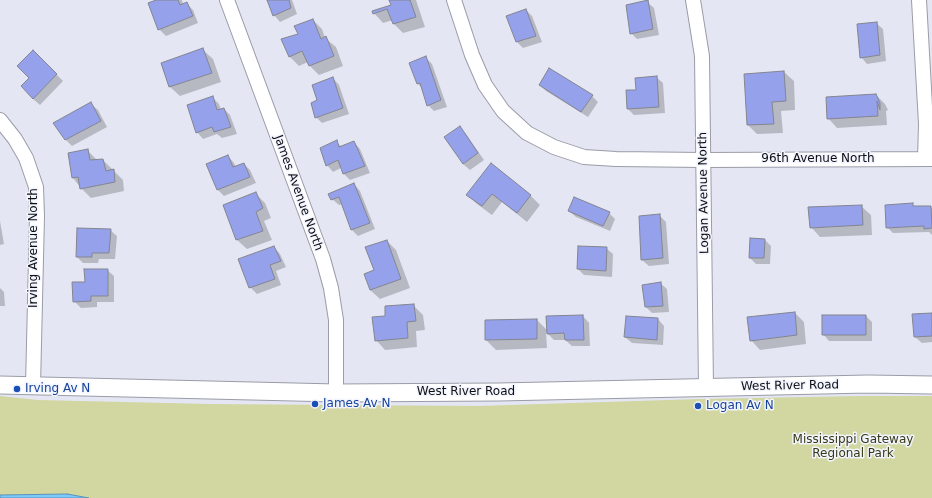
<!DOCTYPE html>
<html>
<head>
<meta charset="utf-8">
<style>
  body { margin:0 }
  canvas { display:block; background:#e4e7f3 }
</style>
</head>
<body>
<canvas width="932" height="498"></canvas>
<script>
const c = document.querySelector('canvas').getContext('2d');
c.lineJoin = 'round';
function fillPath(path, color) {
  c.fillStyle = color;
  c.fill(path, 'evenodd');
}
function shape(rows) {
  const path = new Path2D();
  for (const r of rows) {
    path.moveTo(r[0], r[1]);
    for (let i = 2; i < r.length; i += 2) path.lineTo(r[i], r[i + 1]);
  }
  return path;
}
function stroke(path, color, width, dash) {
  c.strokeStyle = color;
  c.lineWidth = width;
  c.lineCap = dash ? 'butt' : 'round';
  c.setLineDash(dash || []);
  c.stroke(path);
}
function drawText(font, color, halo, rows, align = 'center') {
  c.font = font + ' "DejaVu Sans",sans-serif';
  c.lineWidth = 3;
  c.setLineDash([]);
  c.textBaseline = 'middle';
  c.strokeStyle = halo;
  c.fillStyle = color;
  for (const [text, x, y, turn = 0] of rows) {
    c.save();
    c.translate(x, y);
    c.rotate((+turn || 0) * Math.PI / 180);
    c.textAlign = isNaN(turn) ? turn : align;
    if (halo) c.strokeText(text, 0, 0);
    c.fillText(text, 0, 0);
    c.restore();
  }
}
fillPath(shape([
  [0,396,38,400,210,404,477,406,699,399,861,396,932,396,932,498,89,498,67,494,0,495]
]), '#d2d7a2');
const water = shape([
  [67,494,89,498,0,498,0,495,67,494]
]);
fillPath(water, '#7acafd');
stroke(water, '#5992b6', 1);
fillPath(shape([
  [159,0,182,0,183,4,186,3,193,10,198,23,166,36,159,29],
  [268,0,292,0,297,14,280,22,274,15],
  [390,0,416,0,425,27,403,33,394,24,393,20,383,23,373,12,393,6],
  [647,2,654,8,659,35,637,39,631,33],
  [526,10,532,16,542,42,523,48,517,42],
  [313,20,322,29,325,38,336,47,343,66,319,75,310,66,308,62,299,66,289,56,299,35],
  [876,23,883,29,886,61,867,64,861,57],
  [203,50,213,59,221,82,180,96,170,87,162,63],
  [33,51,63,81,40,105,33,99,30,78],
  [426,58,432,64,447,107,434,111,428,105,422,88,418,84,410,63],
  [784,72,794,81,795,110,781,111,783,133,757,134,748,125],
  [656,77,663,83,665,113,634,115,628,109,627,91,637,91],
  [333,78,339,85,349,114,322,123,316,117,318,101],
  [540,85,592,96,598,102,588,117,546,91],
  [876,95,885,104,888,110,886,111,887,125,837,128,828,118],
  [212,97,219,104,221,110,224,109,230,115,237,134,222,138,217,134,203,139,197,132],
  [91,104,98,110,107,127,72,146,65,139],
  [460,128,466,134,484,160,470,170,463,164],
  [336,142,342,147,354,142,360,149,370,173,350,180,344,174,341,168,333,172,327,165],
  [87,150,97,160,103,160,123,180,124,191,91,198,81,188,73,178],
  [228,156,234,163,236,167,244,164,250,170,256,183,224,196,218,190],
  [491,165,530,195,540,205,527,222,502,202,492,215,477,204,468,195],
  [354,184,360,191,375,229,358,236,352,230,342,204,339,205,332,199],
  [256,194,265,203,271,218,264,221,272,240,247,249,237,240,225,206],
  [912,204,915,207,932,208,932,235,929,232,893,233,887,227],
  [861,206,871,215,872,235,820,237,811,227],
  [569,211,609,213,615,219,610,231,576,217],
  [659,215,666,222,669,264,649,266,642,260],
  [0,221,4,244,0,245],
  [110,230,117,236,115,259,99,259,98,263,83,263,77,257],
  [765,240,771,246,770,264,756,264,750,258],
  [387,241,396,250,410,288,380,299,370,290,375,271],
  [274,247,280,254,286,267,276,271,281,285,257,294,250,287],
  [606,248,613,254,612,277,584,275,578,269],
  [107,270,114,276,114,302,97,302,97,307,81,308,74,301,86,283],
  [660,283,667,289,669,312,652,313,646,307],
  [0,288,4,292,5,306,0,306],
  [413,305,423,315,425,330,416,331,417,347,385,350,376,340,386,316],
  [795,313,804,322,806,344,760,350,751,340],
  [932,314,932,342,922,343,915,337],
  [583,316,589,323,590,346,572,346,565,340,554,340,546,332,547,348,496,350,486,340,486,321,537,320,548,331],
  [866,316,872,322,872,341,829,341,823,334],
  [627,317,658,319,664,326,663,345,632,343,625,337]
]), '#0003');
const building = shape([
  [156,0,178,0,180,5,187,2,193,16,158,30,148,3,156,0],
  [267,0,289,0,291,8,273,16,267,0],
  [389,0,410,0,416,17,393,24,387,9,373,14,372,11,391,5,389,0],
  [648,0,653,29,630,34,626,5,648,0],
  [526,9,536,36,516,42,506,16,526,9],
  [313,19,321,39,326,36,334,56,309,66,302,51,289,57,281,39,298,34,294,26,313,19],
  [877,22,880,55,860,58,857,24,877,22],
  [203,48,212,73,169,87,161,63,203,48],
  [33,50,57,74,33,99,21,86,29,78,17,66,33,50],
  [426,56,441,100,427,106,420,83,417,84,409,63,426,56],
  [549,68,593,95,581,112,539,85,549,68],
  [784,71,786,101,772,102,774,124,747,125,744,74,784,71],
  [657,76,659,107,627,109,626,90,636,90,635,78,657,76],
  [333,77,343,108,315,118,311,103,317,100,312,85,333,77],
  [876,94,880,103,880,110,877,101,878,116,827,119,826,97,876,94],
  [213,96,217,110,224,108,231,127,214,132,212,127,196,133,187,105,213,96],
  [91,102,101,121,65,140,53,123,91,102],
  [460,126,478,153,463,164,444,137,460,126],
  [337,140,339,147,354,141,365,166,343,174,338,160,326,166,320,148,337,140],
  [88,149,90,160,103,159,106,171,114,169,115,182,80,189,78,177,72,178,68,153,88,149],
  [228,155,233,167,244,163,250,177,217,190,206,164,228,155],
  [491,163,531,195,517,213,492,194,482,206,466,195,491,163],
  [354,183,370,223,351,230,339,197,331,200,328,194,354,183],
  [256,192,263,208,256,212,263,231,236,240,223,205,256,192],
  [574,197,610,212,603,226,568,211,574,197],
  [913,203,913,206,931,206,932,228,924,229,924,226,886,228,885,205,913,203],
  [862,205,863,225,810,228,808,207,862,205],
  [660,214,663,258,641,260,639,216,660,214],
  [77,228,111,229,109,253,92,253,92,257,76,257,77,228],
  [750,238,765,239,764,258,749,258,750,238],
  [387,240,401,279,370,290,364,274,374,270,365,247,387,240],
  [274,246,281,261,270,265,275,279,249,288,238,259,274,246],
  [578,246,607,247,606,271,577,269,578,246],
  [84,269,108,269,108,296,91,296,91,301,73,302,72,282,85,282,84,269],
  [661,282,663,306,645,307,642,285,661,282],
  [414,304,416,321,407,322,408,338,375,341,372,317,385,316,385,306,414,304],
  [795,312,797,335,750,341,747,317,795,312],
  [932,313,932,336,914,337,912,314,932,313],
  [583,315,584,340,565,340,564,333,547,334,546,316,583,315],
  [822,315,866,315,866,335,822,335,822,315],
  [626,316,658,318,657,340,624,337,626,316],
  [537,319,537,339,485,340,485,320,537,319]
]);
fillPath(building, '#95a1eb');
stroke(building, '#838590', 1);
const minor = shape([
  [227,0,323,259,331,288,336,320,336,393],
  [454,0,472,55,485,85,503,111,527,133,554,147,584,157,616,159,703,160,932,159],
  [693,0,702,56,706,388],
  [919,0,926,124,925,159],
  [0,120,15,139,26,158,36,187,37,216,33,386]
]);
const tertiary = shape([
  [0,385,336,393,499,392,868,384,932,385]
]);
stroke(minor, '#9a9ca7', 16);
stroke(tertiary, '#9a9ca7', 19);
stroke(minor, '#fff', 14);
stroke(tertiary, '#fff', 17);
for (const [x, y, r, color] of [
  [17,389,4,"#1a4fb4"],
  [315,404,4,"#1a4fb4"],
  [698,406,4,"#1a4fb4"]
]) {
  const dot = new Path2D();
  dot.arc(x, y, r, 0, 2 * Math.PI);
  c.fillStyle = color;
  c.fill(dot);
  stroke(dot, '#f2f4fe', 1.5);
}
drawText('12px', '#0d0e12', '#f2f4fe', [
  ["96th Avenue North",818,159],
  ["James Avenue North",298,193,70],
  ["Logan Avenue North",704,193,-91],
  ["Irving Avenue North",34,248,-90],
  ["West River Road",790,386,-1],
  ["West River Road",466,392]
]);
drawText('12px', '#164399', '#f2f4fe', [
  ["Irving Av N",25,389],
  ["James Av N",323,404],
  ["Logan Av N",706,406]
], 'left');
drawText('12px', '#373915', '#f2f4fe', [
  ["Mississippi Gateway",853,440],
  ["Regional Park",853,454]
]);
</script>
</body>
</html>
